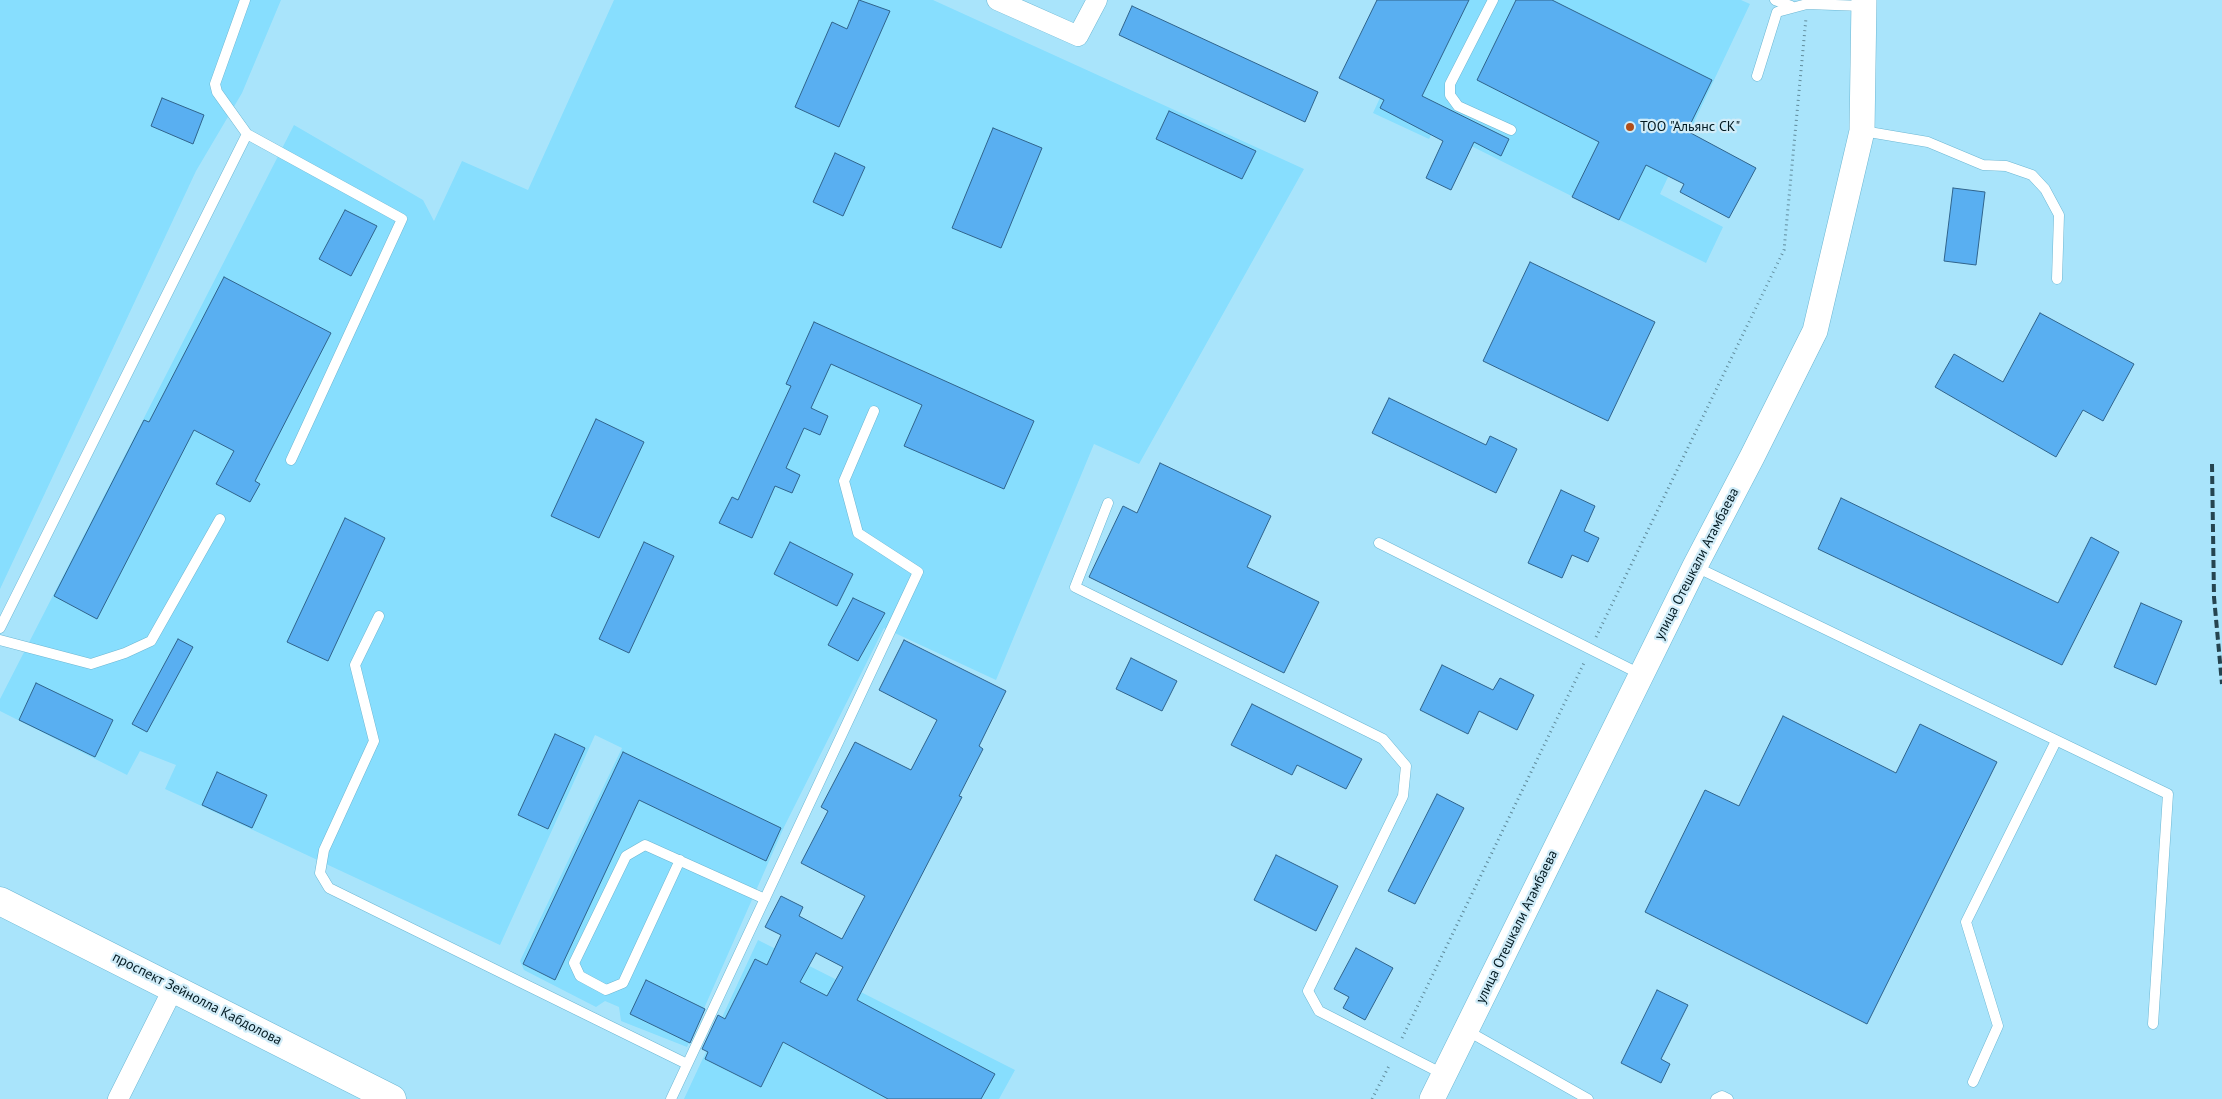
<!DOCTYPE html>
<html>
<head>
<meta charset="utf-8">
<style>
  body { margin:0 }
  canvas { display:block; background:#a9e4fb }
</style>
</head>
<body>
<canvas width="2222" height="1099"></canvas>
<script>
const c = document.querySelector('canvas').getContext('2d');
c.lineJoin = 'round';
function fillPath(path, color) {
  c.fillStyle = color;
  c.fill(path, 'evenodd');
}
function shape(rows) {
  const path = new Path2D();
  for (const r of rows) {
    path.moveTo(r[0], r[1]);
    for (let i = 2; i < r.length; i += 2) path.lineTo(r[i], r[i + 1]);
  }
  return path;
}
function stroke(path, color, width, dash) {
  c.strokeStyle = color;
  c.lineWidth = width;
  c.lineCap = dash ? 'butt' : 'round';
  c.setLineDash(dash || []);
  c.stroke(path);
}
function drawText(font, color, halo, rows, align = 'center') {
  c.font = font + ' "PT Sans",sans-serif';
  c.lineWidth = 4.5;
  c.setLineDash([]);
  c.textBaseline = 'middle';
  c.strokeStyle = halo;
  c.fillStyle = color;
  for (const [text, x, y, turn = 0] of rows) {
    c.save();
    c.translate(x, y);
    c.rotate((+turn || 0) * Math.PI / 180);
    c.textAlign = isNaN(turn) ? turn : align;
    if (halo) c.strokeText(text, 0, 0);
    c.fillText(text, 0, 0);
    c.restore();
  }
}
fillPath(shape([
  [0,0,281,0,242,93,196,171,0,589],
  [614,0,933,0,1304,169,1139,464,1094,444,996,680,884,628,784,827,687,1047,621,1021,619,1007,605,1001,596,1007,524,970,520,961,622,748,595,735,500,945,165,789,176,765,140,751,127,775,0,711,0,699,294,125,423,200,434,221,462,161,528,190],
  [1425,0,1741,0,1750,4,1660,194,1723,227,1706,263,1435,128,1429,139,1373,113],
  [758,940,1015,1070,999,1099,684,1099]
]), '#87defe');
const building = shape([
  [859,0,890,11,839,127,795,107,832,22,847,29,859,0],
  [1377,0,1469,0,1422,96,1509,139,1501,156,1474,142,1451,190,1426,178,1443,141,1380,108,1384,100,1339,78,1377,0],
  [1516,0,1552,0,1712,80,1687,131,1756,168,1729,218,1680,192,1684,184,1646,165,1619,220,1572,197,1599,142,1477,80,1516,0],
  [1132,6,1318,92,1305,122,1119,35,1132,6],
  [162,98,204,115,193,144,151,126,162,98],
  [1169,111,1256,151,1242,179,1156,139,1169,111],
  [993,128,1042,148,1001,248,952,228,993,128],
  [835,153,865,167,843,216,813,202,835,153],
  [1953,188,1985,192,1976,265,1944,261,1953,188],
  [345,210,377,226,351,276,319,259,345,210],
  [1530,262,1655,322,1608,421,1483,361,1530,262],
  [224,277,331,333,255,481,260,484,250,502,216,484,234,451,194,430,97,619,54,596,144,420,149,422,224,277],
  [2040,313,2134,364,2103,421,2083,410,2056,457,1935,387,1954,354,2003,382,2040,313],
  [814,322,1034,421,1004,489,904,446,922,405,831,364,811,408,828,416,820,435,804,428,786,468,800,475,792,493,775,486,752,538,719,523,732,497,738,500,791,386,786,384,814,322],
  [1389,398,1486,445,1490,436,1517,449,1496,493,1372,433,1389,398],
  [596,419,644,442,599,538,551,516,596,419],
  [1160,463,1271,516,1247,567,1319,602,1284,673,1089,577,1123,506,1137,513,1160,463],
  [1561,490,1595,506,1584,531,1599,538,1588,562,1572,555,1562,578,1528,563,1561,490],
  [1841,498,2058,603,2091,537,2119,552,2062,665,1818,549,1841,498],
  [345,518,385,538,328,661,287,642,345,518],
  [644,542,674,556,629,653,599,639,644,542],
  [790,542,853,574,837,606,774,574,790,542],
  [853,598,885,613,858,661,828,645,853,598],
  [2141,603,2182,621,2156,685,2114,667,2141,603],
  [178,639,193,647,147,732,132,724,178,639],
  [904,640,1006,691,979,746,983,749,959,796,962,797,857,1000,995,1074,981,1099,888,1099,783,1042,761,1087,705,1059,708,1052,702,1049,718,1015,725,1019,755,959,767,965,781,935,765,927,781,896,803,907,799,916,842,939,865,896,801,863,828,811,821,807,855,742,911,770,937,720,879,690,904,640],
  [816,953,843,967,827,996,800,982,816,953],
  [1131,658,1177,681,1162,711,1116,689,1131,658],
  [1442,665,1493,690,1500,678,1534,695,1517,730,1479,711,1468,734,1420,710,1442,665],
  [36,683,113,720,95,757,19,720,36,683],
  [1252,704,1362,759,1346,789,1297,765,1292,775,1231,745,1252,704],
  [1783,716,1896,773,1920,724,1997,762,1867,1024,1645,912,1705,790,1739,806,1783,716],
  [555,734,585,748,548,829,518,815,555,734],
  [623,752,781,828,766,861,639,800,555,980,523,964,623,752],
  [217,772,267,795,252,828,202,805,217,772],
  [1437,794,1464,808,1415,904,1388,891,1437,794],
  [1276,855,1338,886,1316,931,1254,900,1276,855],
  [1356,948,1393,968,1365,1020,1343,1008,1349,997,1334,989,1356,948],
  [646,980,705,1009,690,1043,630,1014,646,980],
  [1657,990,1688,1005,1661,1059,1670,1064,1661,1083,1621,1063,1657,990]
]);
fillPath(building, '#59aff1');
stroke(building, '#30648c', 1);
const service = shape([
  [245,0,215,84,217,92,247,134],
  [1493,0,1450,84,1450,95,1458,106,1511,130],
  [1775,0,1791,6],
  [1757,76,1777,12,1807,4,1863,6],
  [1863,131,1928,142,1983,165,2006,166,2032,175,2045,189,2059,215,2057,279],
  [1108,503,1075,587,1383,739,1406,766,1403,796,1308,991,1319,1011,1443,1074],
  [1379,543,1640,674],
  [1696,567,2168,794,2153,1024],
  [379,616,355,665,374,741,324,850,320,873,329,888,687,1064],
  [0,628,247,134,402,219,291,460],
  [0,640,91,664,125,653,151,641,220,519],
  [680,860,623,983,606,990,580,976,574,963,626,856,645,845,765,899],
  [1466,1030,1588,1099],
  [1973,1082,1998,1026,1966,922,2056,741],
  [671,1099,918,572,858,533,844,481,874,411],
  [1716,1099,1722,1096,1728,1099]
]);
const minor = shape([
  [997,0,1078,36,1097,0],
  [118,1099,174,987]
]);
const tertiary = shape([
  [1432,1099,1695,566,1752,457,1815,331,1862,131,1864,0]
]);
const secondary = shape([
  [0,901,392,1099]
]);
stroke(service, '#6cb7d3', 11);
stroke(minor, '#6cb7d3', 21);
stroke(tertiary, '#6cb7d3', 26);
stroke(secondary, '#6cb7d3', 29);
stroke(shape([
  [1596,637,1784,250,1806,18],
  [1402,1038,1585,661],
  [1372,1099,1390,1064]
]), '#608b9b', 3, [1, 4]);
stroke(service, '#fff', 10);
stroke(minor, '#fff', 20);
stroke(tertiary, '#fff', 25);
stroke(secondary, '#fff', 28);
stroke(shape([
  [2212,464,2214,597,2222,684]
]), '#254450', 4, [8, 4]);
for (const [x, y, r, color] of [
  [1630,127,5,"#b14d19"]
]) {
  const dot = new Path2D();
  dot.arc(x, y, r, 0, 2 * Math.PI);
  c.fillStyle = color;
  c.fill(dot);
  stroke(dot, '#d0ecf8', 2);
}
drawText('14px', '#011820', '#d0ecf8', [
  ["ТОО \"Альянс СК\"",1640,127]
], 'left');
drawText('14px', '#011820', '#d0ecf8', [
  ["улица Отешкали Атамбаева",1697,564,-63],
  ["улица Отешкали Атамбаева",1517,927,-64],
  ["проспект Зейнолла Кабдолова",197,999,27]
]);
</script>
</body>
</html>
